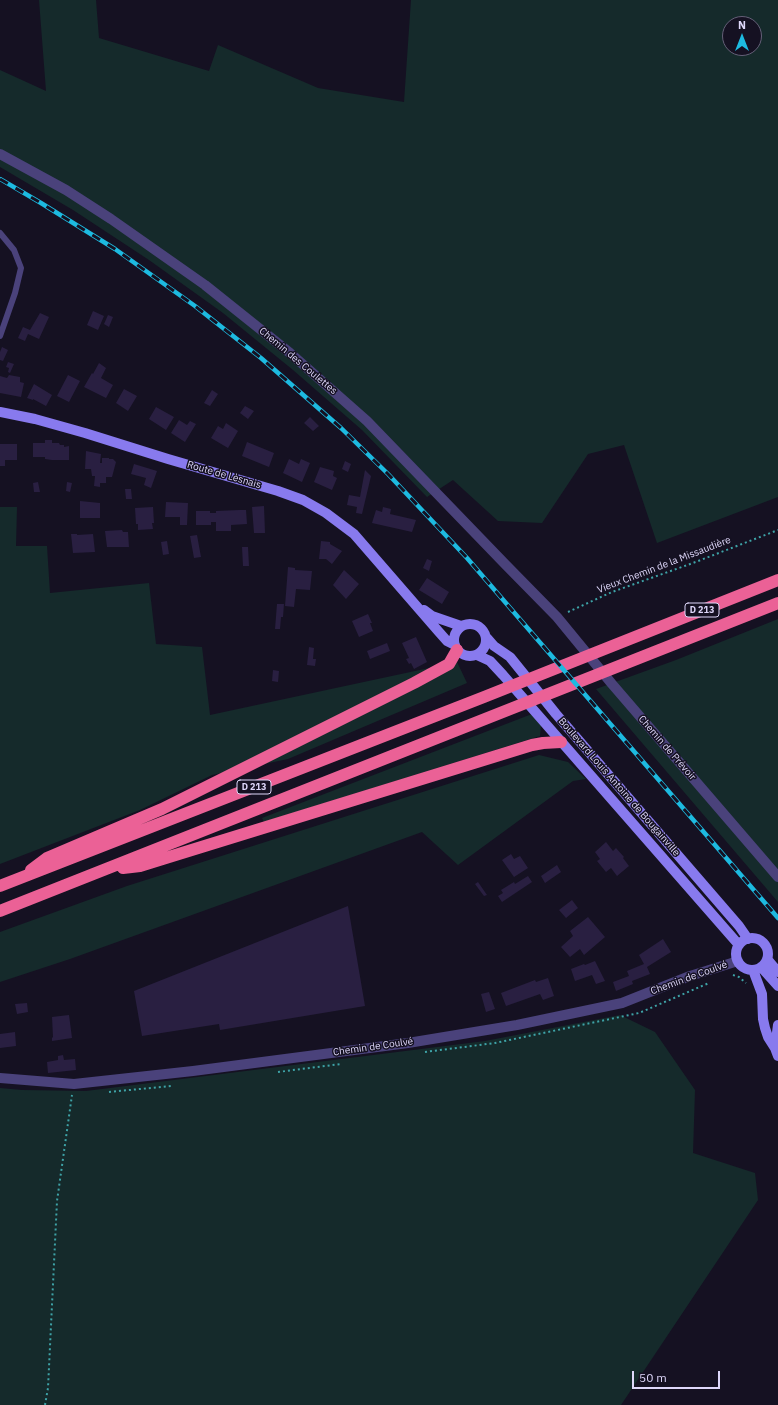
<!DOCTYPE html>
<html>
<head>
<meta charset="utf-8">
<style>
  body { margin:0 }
  #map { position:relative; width:778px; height:1405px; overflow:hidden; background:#151122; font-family:"IBM Plex Sans",sans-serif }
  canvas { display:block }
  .north { position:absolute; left:722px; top:16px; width:40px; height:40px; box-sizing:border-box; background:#151122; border:1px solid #656078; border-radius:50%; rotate:0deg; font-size:11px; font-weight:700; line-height:16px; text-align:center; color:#ded7fa }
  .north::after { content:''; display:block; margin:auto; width:14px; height:18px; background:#1dbae0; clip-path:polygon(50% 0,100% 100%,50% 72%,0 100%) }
  .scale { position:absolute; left:632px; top:1371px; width:88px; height:18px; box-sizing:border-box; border:2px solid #ded7fa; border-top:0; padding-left:5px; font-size:12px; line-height:14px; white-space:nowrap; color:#ded7fa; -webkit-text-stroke:3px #151122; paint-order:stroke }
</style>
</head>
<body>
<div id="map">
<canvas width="778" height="1405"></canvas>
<div class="north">N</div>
<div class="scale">50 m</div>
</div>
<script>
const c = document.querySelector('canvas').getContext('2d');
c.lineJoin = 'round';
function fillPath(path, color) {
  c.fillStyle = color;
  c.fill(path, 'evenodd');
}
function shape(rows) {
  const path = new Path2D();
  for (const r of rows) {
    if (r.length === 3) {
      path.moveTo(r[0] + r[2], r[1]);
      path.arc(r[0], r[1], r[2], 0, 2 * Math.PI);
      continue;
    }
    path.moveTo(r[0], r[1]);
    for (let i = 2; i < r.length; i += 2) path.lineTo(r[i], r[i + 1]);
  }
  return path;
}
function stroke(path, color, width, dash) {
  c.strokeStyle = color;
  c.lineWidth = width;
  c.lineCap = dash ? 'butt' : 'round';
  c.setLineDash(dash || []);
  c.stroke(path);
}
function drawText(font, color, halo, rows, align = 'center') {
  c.font = font + ' "IBM Plex Sans",sans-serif';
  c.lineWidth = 3;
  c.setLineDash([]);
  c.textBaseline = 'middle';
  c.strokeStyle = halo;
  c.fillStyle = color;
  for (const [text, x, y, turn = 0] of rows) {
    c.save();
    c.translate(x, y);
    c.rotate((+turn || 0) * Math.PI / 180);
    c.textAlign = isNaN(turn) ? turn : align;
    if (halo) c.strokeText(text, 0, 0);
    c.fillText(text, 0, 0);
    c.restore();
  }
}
fillPath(shape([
  [39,0,96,0,99,38,209,71,218,45,318,88,404,102,411,0,778,0,778,497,657,543,624,445,588,454,542,523,498,521,453,480,427,497,362,430,293,370,223,313,149,260,73,210,0,167,0,70,46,91],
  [730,24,754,24,754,48,730,48],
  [0,507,17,507,16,546,47,546,50,593,149,583,156,644,202,647,210,715,457,662,467,683,288,759,212,775,140,810,0,864],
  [778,619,778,902,596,689,676,660],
  [532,714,541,725,540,736,264,822,262,818],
  [539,755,568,762,586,779,573,781,458,865,422,832,70,959,0,982,0,932,127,886],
  [620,1015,655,1032,695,1090,693,1153,755,1173,758,1200,621,1405,0,1405,0,1088,22,1090,86,1091,485,1041]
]), '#152a2b');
fillPath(shape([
  [93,311,104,316,98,330,87,325],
  [40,313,49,317,39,339,28,334,25,341,18,338,23,327,30,330],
  [108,315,113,317,109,327,104,324],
  [2,347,8,350,3,361,0,360,0,352],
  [8,362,14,364,10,373,8,372,9,368,6,367],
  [99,363,106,368,101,378,113,385,106,398,84,387,92,373,93,374],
  [9,375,20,377,20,382,24,383,21,397,0,393,0,376,7,378],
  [68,375,80,381,69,402,57,396],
  [34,384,52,395,46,406,33,399,33,400,27,398],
  [124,389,137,396,128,411,116,403],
  [212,390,218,394,210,406,204,403],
  [245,406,254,411,248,419,240,413],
  [156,407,174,417,166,430,149,419],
  [310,417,319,426,313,431,304,423],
  [179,420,187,425,190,421,196,424,185,442,171,433],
  [226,423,238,431,228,448,211,438,218,426,223,429],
  [45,440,52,440,52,443,59,443,60,445,64,445,64,447,69,446,69,460,52,460,45,459,45,457,33,457,33,443,45,443],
  [247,442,274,453,269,467,242,456],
  [0,444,17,444,17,460,5,460,5,466,0,466],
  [86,451,101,454,100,463,102,463,102,458,109,458,109,459,113,459,116,462,112,477,106,477,106,483,100,483,100,487,94,486,95,476,92,476,91,469,85,469],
  [289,459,299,464,301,459,310,463,302,482,283,473],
  [345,461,351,464,348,472,342,469],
  [134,464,157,471,151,488,144,485,146,478,131,474],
  [320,467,334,471,333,476,337,478,332,490,314,482],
  [365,470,371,476,362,514,356,513,357,507,347,505,349,495,360,497],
  [38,482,40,492,34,492,33,483],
  [67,482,72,483,70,492,66,491],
  [125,489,131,489,132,499,126,499],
  [80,501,100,503,100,518,80,518],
  [166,502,188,503,187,525,180,525,180,517,165,517],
  [264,506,265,533,254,533,252,507],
  [153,507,154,523,152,523,153,529,138,530,138,524,136,524,135,508],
  [383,507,391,509,390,514,416,520,412,532,372,523,376,510,382,512],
  [240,510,246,510,247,524,231,525,231,531,216,531,216,522,211,522,211,525,196,525,196,511,210,511,210,513,216,513,216,511],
  [122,530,123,532,128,532,129,547,107,547,105,531],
  [71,534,77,534,77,535,93,534,95,552,73,553],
  [197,535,201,557,194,558,190,536],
  [167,541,169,554,163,555,161,542],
  [321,541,330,542,330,544,342,551,332,564,326,559,319,559],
  [242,547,248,547,249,566,243,566],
  [427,559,432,561,429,571,423,568],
  [288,567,295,568,295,570,312,571,310,590,296,589,294,607,285,606],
  [344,570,359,584,346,599,333,585],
  [427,578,449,592,442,604,419,590],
  [277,604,284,604,283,617,281,617,280,629,275,629],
  [368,614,372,623,370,623,373,631,359,637,352,621],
  [416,637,427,662,414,669,411,663,409,664,406,659,409,658,402,643],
  [387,643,390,651,370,659,367,651],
  [309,647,314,648,313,659,316,659,315,666,307,665],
  [273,670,279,671,278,682,272,681],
  [606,842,613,851,616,848,624,857,623,858,629,866,617,876,611,868,606,872,597,861,600,859,595,852],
  [511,854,514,859,520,856,528,868,514,877,502,860],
  [557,865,561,872,545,883,541,876],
  [528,876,532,882,502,902,498,896,503,893,501,890,514,882,515,884],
  [478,882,487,895,484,896,475,884],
  [572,900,578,908,566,918,559,910],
  [348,906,365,1006,220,1030,219,1024,142,1036,134,991],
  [588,917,605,937,584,955,580,949,570,957,561,947,573,936,570,931],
  [663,939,671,952,647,967,650,974,632,981,633,984,616,991,613,982,629,976,627,971,644,964,639,955],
  [595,961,605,981,596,984,592,975,575,981,571,969,584,964,585,965],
  [548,978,554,996,543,1000,540,994,506,1006,501,993,535,980,536,982],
  [489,992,495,1009,486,1012,481,994],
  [27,1003,28,1012,17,1014,15,1004],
  [69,1015,72,1038,52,1041,52,1038,53,1037,52,1017],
  [15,1032,16,1046,0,1048,0,1034],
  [63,1055,64,1060,75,1059,76,1070,48,1073,47,1062,58,1060,58,1056]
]), '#291f41');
stroke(shape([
  [568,612,612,592,693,563,778,530],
  [733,975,739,977,746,983],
  [425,1052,495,1043,639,1013,709,983],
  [278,1072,341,1064],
  [109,1092,171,1086],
  [45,1405,48,1388,57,1201,72,1095]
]), '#3ea3a7', 2, [2, 3]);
stroke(shape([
  [0,233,14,250,21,268,15,293,0,336]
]), '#4a427b', 6);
stroke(shape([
  [0,154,66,190,111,219,205,285,290,353,367,421,505,564,557,617,612,684,778,877],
  [0,1078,74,1084,193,1071,408,1043,517,1025,622,1003,690,976,738,961]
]), '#4a427b', 10);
stroke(shape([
  [0,412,35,419,85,433,168,459,278,491,303,500,326,513,354,534,439,632,447,641,455,645],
  [424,610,432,616,461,626],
  [470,640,16],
  [487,638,494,646,510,657,556,714,739,926,748,939],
  [477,655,490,661,503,675,739,945],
  [752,954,16],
  [767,959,778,972],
  [761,967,778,986],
  [753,970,762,994,763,1019,765,1028,768,1037,775,1048,778,1056],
  [775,1048,778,1025]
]), '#887aee', 10);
stroke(shape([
  [123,868,140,866,169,857,532,745,543,743,561,742],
  [31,870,47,858,162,809,414,683,449,664,457,650],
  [0,886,484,697,778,580],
  [0,911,778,603]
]), '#eb6196', 12);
const rail = shape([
  [0,179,41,203,115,249,195,306,261,358,341,428,388,474,467,558,778,918]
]);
stroke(rail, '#1dbae0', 4.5);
stroke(rail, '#151122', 3, [9]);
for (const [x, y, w] of [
  [702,610,34],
  [254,787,34]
]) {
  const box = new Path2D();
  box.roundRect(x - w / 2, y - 7, w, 14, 3);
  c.fillStyle = '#151122';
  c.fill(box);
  stroke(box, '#ded7fa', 1);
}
drawText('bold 9px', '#ded7fa', null, [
  ["D 213",702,610],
  ["D 213",254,787]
]);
drawText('10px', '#ded7fa', '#151122', [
  ["Chemin des Coulettes",298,361,40],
  ["Route de Lèsnais",224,475,16],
  ["Vieux Chemin de la Missaudière",664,565,-21],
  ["Chemin de Prévoir",667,748,49],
  ["Boulevard Louis Antoine de Bougainville",619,787,49],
  ["Chemin de Coulvé",689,978,-20],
  ["Chemin de Coulvé",373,1047,-8]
]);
</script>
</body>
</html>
